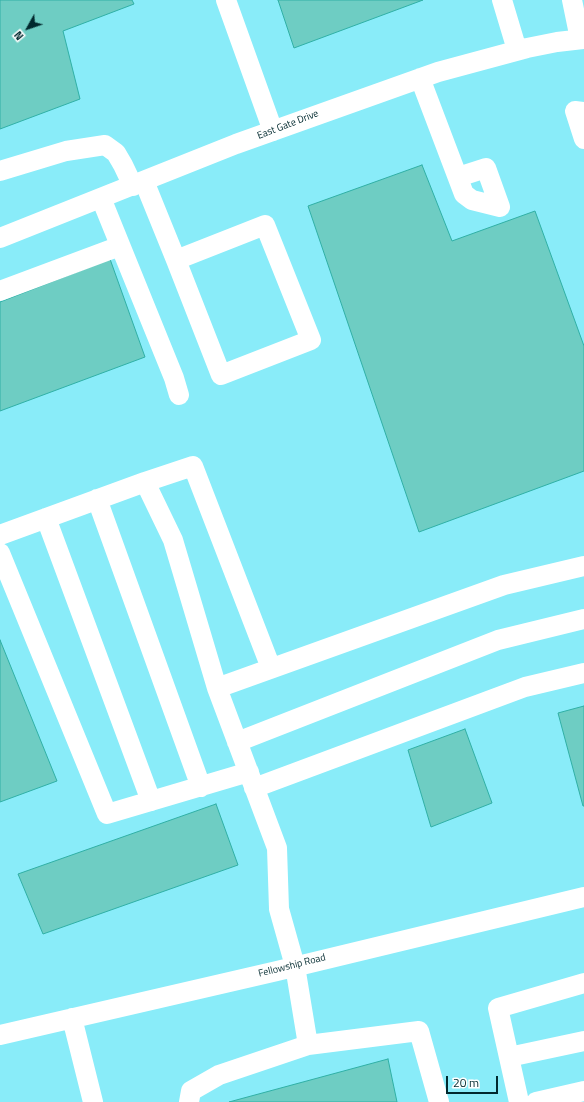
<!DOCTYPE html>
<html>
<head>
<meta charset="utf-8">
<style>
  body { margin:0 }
  #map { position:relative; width:584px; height:1102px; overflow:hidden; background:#b2f2fb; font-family:"Titillium Web",sans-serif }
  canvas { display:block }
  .north { position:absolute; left:8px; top:8px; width:40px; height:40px; -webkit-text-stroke:3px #fff; paint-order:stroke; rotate:230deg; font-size:11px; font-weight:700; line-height:16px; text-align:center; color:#01292e }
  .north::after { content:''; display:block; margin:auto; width:14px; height:18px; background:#01292e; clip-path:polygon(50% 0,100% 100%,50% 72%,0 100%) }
  .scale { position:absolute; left:446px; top:1076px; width:52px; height:18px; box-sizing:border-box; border:2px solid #01292e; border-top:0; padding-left:5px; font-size:12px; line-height:14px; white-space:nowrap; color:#01292e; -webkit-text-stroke:3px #fff; paint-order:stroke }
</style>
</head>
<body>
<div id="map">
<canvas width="584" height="1102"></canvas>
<div class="north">N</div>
<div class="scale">20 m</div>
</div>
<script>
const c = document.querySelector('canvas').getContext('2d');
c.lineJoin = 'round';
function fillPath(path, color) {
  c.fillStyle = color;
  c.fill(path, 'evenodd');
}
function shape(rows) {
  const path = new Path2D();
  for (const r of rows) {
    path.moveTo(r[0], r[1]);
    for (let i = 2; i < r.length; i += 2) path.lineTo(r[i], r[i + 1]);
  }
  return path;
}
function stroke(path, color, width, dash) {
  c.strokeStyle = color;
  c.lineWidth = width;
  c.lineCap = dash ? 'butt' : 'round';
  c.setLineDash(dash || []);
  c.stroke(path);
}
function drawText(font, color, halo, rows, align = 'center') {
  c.font = font + ' "Titillium Web",sans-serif';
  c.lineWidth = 3.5;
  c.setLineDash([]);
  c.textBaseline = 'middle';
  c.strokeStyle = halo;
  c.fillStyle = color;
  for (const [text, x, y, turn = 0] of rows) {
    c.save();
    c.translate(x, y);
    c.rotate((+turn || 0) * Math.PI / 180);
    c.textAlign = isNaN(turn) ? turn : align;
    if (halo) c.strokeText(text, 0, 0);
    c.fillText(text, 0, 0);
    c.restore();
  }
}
fillPath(shape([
  [0,0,584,0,584,1102,0,1102]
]), '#89ecf9');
const building = shape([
  [0,0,132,0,134,4,63,31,80,99,0,129,0,0],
  [278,0,423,0,294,48,278,0],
  [422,165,452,241,535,211,584,346,584,471,419,532,308,206,422,165],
  [110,259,145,357,0,411,0,302,110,259],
  [0,640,57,781,0,802,0,640],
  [584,706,584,806,583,806,558,713,584,706],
  [465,729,492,803,431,827,408,750,465,729],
  [216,804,238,865,43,934,18,874,216,804],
  [388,1059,397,1102,229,1102,388,1059]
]);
fillPath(building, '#6ecdc3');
stroke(building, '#30b0a6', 1);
stroke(shape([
  [226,0,273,131],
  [502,0,517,50],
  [572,0,580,39],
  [420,78,464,194,472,200,500,207,486,168,458,177],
  [584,112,575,111,584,139],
  [0,171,66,151,105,145,116,153,123,165,133,186],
  [144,181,176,260,221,375,311,340,265,225,176,260],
  [101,198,174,378,179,395],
  [0,238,236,144,438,72,527,48,557,42,584,39],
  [0,291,120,246],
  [145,482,193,466,271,668],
  [97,499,201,787],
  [46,518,151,801],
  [0,535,145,482,173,540,217,688],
  [0,553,107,814,249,772],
  [237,742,498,640,584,619],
  [254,788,525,687,584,673],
  [72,1018,93,1102],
  [0,1035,277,971,584,897],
  [308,1045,419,1031,439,1102],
  [509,1057,584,1041],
  [189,1102,191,1091,219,1075,308,1045,295,966,279,909,277,848,217,688,504,585,584,566],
  [519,1102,498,1008,584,983],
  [536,1102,584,1091]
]), '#fff', 20);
drawText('10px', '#01292e', '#fff', [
  ["East Gate Drive",288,125,-21],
  ["Fellowship Road",292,966,-14]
]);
</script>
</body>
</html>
